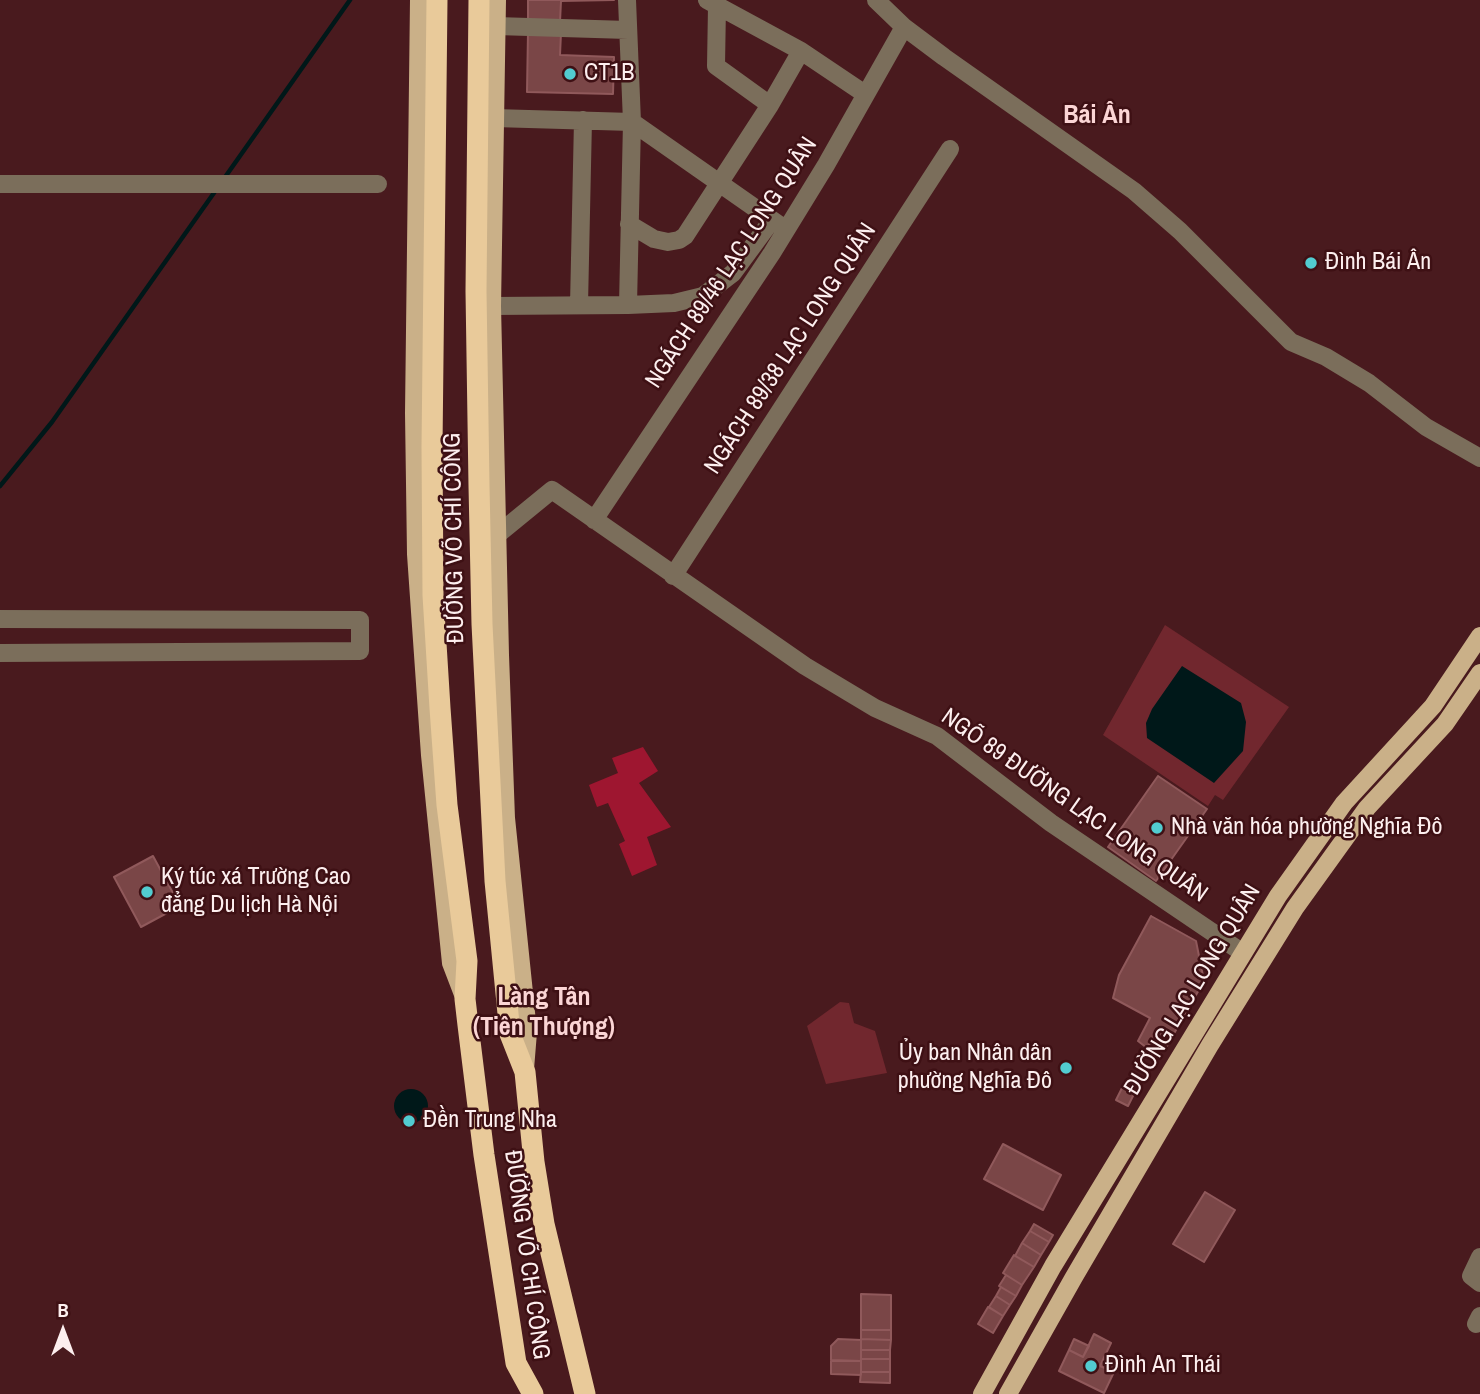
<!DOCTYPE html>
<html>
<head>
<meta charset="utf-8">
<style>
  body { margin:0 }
  #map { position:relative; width:1480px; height:1394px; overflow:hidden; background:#491a1e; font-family:"Archivo Narrow",sans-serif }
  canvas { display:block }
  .north { position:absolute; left:28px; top:1296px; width:70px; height:70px; -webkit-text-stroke:5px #3e1014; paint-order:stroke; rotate:0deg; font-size:19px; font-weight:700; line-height:28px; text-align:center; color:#fdefef }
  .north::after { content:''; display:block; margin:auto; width:24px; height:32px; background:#fdefef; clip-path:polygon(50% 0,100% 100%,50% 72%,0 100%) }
</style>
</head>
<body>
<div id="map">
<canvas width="1480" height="1394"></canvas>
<div class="north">B</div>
</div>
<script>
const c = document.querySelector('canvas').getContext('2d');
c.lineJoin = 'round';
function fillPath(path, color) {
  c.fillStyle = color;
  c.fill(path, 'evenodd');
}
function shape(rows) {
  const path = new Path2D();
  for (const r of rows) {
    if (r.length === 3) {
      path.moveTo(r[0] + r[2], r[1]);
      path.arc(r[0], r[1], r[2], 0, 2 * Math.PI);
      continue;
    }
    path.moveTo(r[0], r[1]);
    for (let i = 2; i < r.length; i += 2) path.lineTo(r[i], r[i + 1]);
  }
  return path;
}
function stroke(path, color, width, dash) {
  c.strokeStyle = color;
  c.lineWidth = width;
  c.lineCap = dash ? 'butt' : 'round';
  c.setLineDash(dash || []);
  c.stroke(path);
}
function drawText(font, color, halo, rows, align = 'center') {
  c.font = font + ' "Archivo Narrow",sans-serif';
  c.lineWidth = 5;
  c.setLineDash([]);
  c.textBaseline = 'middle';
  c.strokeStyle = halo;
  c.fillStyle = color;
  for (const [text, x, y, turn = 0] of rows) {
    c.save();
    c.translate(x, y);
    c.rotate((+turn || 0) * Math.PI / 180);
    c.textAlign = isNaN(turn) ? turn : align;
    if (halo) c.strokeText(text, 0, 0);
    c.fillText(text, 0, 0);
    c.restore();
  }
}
fillPath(shape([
  [1165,625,1289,707,1223,800,1215,795,1208,806,1103,735],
  [840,1002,849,1003,854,1023,875,1031,887,1073,826,1084,807,1026]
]), '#71272e');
fillPath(shape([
  [643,747,658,771,639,783,671,827,647,837,657,865,632,876,619,844,625,841,608,803,597,807,589,785,618,773,612,758]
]), '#9e1630');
fillPath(shape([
  [1182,666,1241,703,1246,722,1243,751,1214,783,1147,738,1146,723,1152,709],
  [411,1106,17]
]), '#001819');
stroke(shape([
  [223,180,350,0],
  [0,486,52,422,216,190]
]), '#001819', 4.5);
const building = shape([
  [528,0,614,0,561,1,560,22,528,22,528,0],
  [528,32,561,33,560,55,614,57,613,94,527,92,528,32],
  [1158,776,1207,809,1156,881,1108,847,1158,776],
  [153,856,180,906,141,927,114,877,153,856],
  [1151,916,1196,941,1204,981,1164,1051,1150,1043,1147,1048,1138,1041,1150,1018,1113,998,1119,975,1151,916],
  [1123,1086,1135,1092,1128,1106,1116,1100,1123,1086],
  [1003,1144,1061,1175,1043,1210,984,1179,1003,1144],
  [1205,1192,1235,1210,1204,1262,1173,1244,1205,1192],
  [1034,1224,1053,1235,1049,1242,1030,1231,1034,1224],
  [1030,1231,1049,1242,1041,1255,1022,1243,1030,1231],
  [1022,1243,1041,1255,1034,1267,1015,1256,1022,1243],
  [1014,1255,1034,1267,1022,1285,1003,1273,1014,1255],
  [1006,1275,1022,1285,1016,1296,999,1286,1006,1275],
  [1001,1287,1016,1296,1010,1305,996,1296,1001,1287],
  [861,1294,891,1295,891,1330,861,1330,861,1294],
  [996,1296,1010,1305,1003,1316,989,1307,996,1296],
  [988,1307,1003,1316,993,1333,978,1324,988,1307],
  [861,1330,891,1330,891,1340,861,1339,861,1330],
  [1094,1334,1111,1343,1100,1366,1114,1372,1104,1393,1059,1371,1069,1350,1083,1357,1094,1334],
  [838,1339,861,1340,861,1361,831,1360,831,1346,838,1339],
  [861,1339,891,1340,890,1350,861,1350,861,1339],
  [1074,1339,1089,1346,1083,1357,1069,1350,1074,1339],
  [861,1350,890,1350,890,1359,861,1359,861,1350],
  [1106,1354,1120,1361,1114,1372,1100,1366,1106,1354],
  [861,1359,890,1359,890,1372,861,1372,861,1359],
  [831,1361,861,1361,861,1375,831,1374,831,1361],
  [861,1372,890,1372,890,1383,860,1382,861,1372]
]);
fillPath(building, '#7a4647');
stroke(building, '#90595b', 2);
stroke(shape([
  [627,0,632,122,628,305],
  [707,0,801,51,865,94],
  [876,0,904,27,944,57,1134,191,1180,231,1291,342,1326,357,1369,383,1426,427,1480,458],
  [717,6,716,66,770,105],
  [496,26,628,30],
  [494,118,632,122,785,229],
  [0,184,378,184],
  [629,224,654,239,668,242,679,240,685,236,770,105,801,51],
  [579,305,583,120],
  [492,306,628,305,674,303,703,296,733,273,772,220],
  [594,520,772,253,826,165,904,27],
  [497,535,552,490,805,666,875,708,937,736,1051,823,1243,953],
  [673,576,950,149],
  [0,619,360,620,360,651,0,653],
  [1480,1257,1471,1276,1480,1283],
  [1476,1324,1480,1316]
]), '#7b6e5b', 18);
stroke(shape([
  [419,0,414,413,416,554,430,755,451,963,464,997],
  [497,0,492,306,500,655,506,818,528,1032,525,1069],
  [982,1394,1053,1266,1278,896,1344,803,1433,706,1480,636],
  [1008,1394,1074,1277,1210,1045,1295,908,1367,808,1445,724,1480,673]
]), '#cab088', 18);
stroke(shape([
  [437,0,432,447,433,595,440,708,447,805,467,961,465,999,468,1025,484,1155,516,1363,533,1394],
  [479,0,476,291,479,486,482,624,495,881,510,1034,525,1072,534,1162,544,1224,585,1394]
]), '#e9ca9a', 21);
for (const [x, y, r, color] of [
  [570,74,7,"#52ccd0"],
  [1311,263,7,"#52ccd0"],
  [1157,828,7,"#52ccd0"],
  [147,892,7,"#52ccd0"],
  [1066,1068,7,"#52ccd0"],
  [409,1121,7,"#52ccd0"],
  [1091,1366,7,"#52ccd0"]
]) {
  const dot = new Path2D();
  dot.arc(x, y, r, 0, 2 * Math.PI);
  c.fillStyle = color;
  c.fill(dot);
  stroke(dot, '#3e1014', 2.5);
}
drawText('24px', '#fdefef', '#3e1014', [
  ["CT1B",584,74],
  ["Đình Bái Ân",1325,263],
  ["Nhà văn hóa phường Nghĩa Đô",1171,828],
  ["Ký túc xá Trường Cao",161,878],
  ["đẳng Du lịch Hà Nội",161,906],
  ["Ủy ban Nhân dân",1052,1054,"right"],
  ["phường Nghĩa Đô",1052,1082,"right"],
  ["Đền Trung Nha",423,1121],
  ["Đình An Thái",1105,1366]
], 'left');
drawText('24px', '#fdefef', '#3e1014', [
  ["NGÁCH 89/46 LẠC LONG QUÂN",732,263,-57],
  ["NGÁCH 89/38 LẠC LONG QUÂN",791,349,-57],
  ["ĐƯỜNG VÕ CHÍ CÔNG",455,538,-91],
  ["NGÕ 89 ĐƯỜNG LẠC LONG QUÂN",1074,806,35],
  ["ĐƯỜNG LẠC LONG QUÂN",1193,990,-59],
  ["ĐƯỜNG VÕ CHÍ CÔNG",526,1255,82]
]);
drawText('bold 26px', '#fbd5d5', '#3e1014', [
  ["Bái Ân",1097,116],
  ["Làng Tân",544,998],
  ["(Tiên Thượng)",544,1028]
]);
</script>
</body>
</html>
